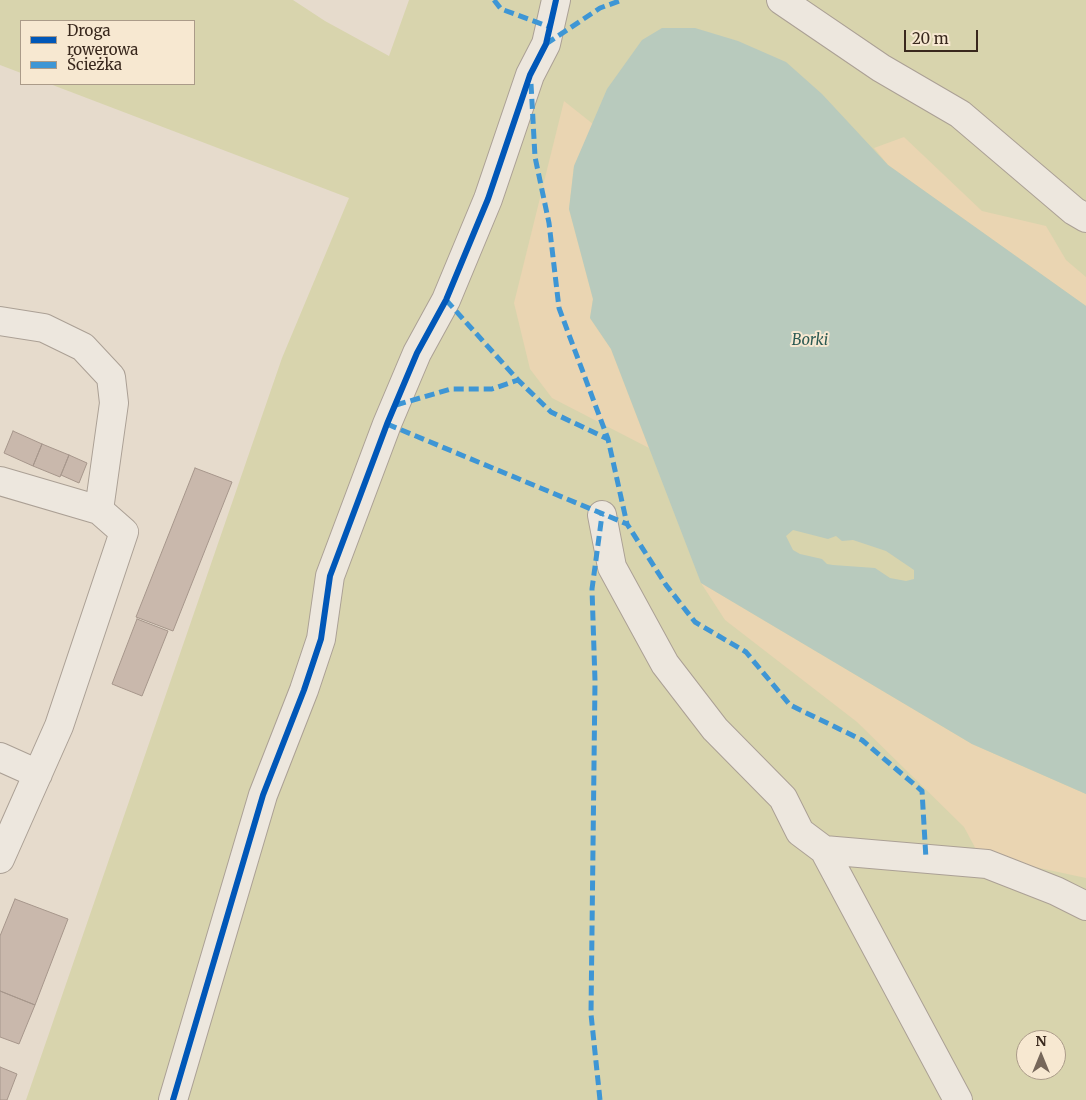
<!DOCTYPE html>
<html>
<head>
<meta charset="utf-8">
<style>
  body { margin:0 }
  #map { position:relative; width:1086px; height:1100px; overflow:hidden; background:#e6dbcc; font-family:Merriweather,serif }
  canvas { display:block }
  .legend { position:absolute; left:20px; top:20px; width:175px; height:65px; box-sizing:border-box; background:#f7e8d1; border:1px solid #ab9b89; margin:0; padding:6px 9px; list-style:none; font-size:15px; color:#39281d }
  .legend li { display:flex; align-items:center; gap:10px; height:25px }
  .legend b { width:25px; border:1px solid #ab9b89 }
  .north { position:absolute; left:1016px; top:1030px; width:50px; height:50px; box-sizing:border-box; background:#f7e8d1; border:1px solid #ab9b89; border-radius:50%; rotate:0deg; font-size:14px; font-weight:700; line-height:20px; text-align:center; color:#39281d }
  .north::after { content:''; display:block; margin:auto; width:18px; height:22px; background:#76675a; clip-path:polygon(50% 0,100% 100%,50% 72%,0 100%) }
  .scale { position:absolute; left:904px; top:30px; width:74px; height:22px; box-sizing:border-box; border:2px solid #39281d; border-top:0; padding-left:6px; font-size:15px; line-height:18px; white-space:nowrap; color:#39281d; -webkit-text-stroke:4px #f7e8d1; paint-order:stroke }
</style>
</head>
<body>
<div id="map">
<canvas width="1086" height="1100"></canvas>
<ul class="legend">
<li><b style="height:6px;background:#0057b8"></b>Droga rowerowa</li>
<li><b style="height:6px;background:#3e96d5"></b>Ścieżka</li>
</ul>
<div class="north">N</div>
<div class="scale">20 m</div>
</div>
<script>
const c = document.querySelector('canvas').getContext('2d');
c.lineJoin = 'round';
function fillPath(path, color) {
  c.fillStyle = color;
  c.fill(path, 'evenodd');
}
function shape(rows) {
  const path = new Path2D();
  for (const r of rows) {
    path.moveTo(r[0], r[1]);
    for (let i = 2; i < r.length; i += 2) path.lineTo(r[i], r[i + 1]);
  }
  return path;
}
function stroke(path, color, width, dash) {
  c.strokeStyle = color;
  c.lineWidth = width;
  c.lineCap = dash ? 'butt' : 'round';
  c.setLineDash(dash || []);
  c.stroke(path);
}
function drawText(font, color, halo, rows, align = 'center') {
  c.font = font + ' Merriweather,serif';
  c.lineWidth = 4;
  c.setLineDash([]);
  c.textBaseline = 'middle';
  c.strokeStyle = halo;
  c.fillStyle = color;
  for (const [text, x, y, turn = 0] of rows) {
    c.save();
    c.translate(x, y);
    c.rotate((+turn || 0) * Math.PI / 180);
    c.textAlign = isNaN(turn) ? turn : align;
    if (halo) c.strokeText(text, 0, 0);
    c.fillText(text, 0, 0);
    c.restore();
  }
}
fillPath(shape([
  [0,0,293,0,325,21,389,56,409,0,1086,0,1086,1100,26,1100,282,358,349,198,50,84,194,84,194,21,21,21,21,73,0,65],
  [1026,1040,1056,1040,1056,1070,1026,1070]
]), '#d8d4ad');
fillPath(shape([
  [564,101,593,124,574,166,569,209,593,299,590,318,611,349,649,448,552,398,530,369,514,303],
  [904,137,982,211,1046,226,1066,260,1086,277,1086,306,888,165,874,148],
  [701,583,972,744,1086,794,1086,878,979,855,964,827,857,722,725,620]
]), '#ead5b2');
fillPath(shape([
  [662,28,695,28,738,41,786,62,822,94,888,165,1086,306,1086,794,972,744,701,583,611,349,590,318,593,299,569,209,574,166,607,89,642,40],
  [793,530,828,539,836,536,842,541,853,540,886,551,914,570,914,579,906,581,890,578,875,568,833,565,827,564,822,559,800,554,793,550,786,536]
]), '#b8cabd');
const building = shape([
  [13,431,42,444,33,466,4,453,13,431],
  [42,444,69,455,60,477,33,466,42,444],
  [69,455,87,463,79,483,61,475,69,455],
  [195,468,232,482,173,631,136,617,195,468],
  [137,619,168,631,142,696,112,684,137,619],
  [15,899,68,919,35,1005,0,991,0,936,15,899],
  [0,991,35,1005,19,1044,0,1037,0,991],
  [0,1067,17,1074,7,1100,0,1100,0,1067]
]);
fillPath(building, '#c9b8ac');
stroke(building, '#a6968b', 1);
const minor = shape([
  [781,0,881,68,960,114,1074,211,1086,218],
  [0,321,44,328,83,347,111,377,114,403,99,510],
  [0,481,99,510,124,532,59,726,0,859],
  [602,515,612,567,665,664,715,729,783,798,800,832,824,850,958,1100],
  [0,757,38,774],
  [824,850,987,864,1056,891,1086,906],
  [173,1100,263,795,304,690,321,639,330,576,387,424,417,353,446,300,488,199,530,75,546,44,556,0]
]);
stroke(minor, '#aba095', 30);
stroke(minor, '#ede7de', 28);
stroke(shape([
  [494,0,501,9,550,27],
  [546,44,600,8,622,0],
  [531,84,535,157,549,223,559,308,608,439,627,524],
  [446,300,518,380,551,412,608,439],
  [396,405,451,389,492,389,518,380],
  [387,424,627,524,666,585,695,622,746,652,790,705,862,740,922,791,926,859],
  [600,1100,591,1014,595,681,592,589,602,515]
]), '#3e96d5', 5, [10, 5]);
stroke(shape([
  [173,1100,263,795,304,690,321,639,330,576,387,424,417,353,446,300,488,199,530,75,546,44,556,0]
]), '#0057b8', 6);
drawText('italic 15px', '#2b5952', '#f7e8d1', [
  ["Borki",810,341]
]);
</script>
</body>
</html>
